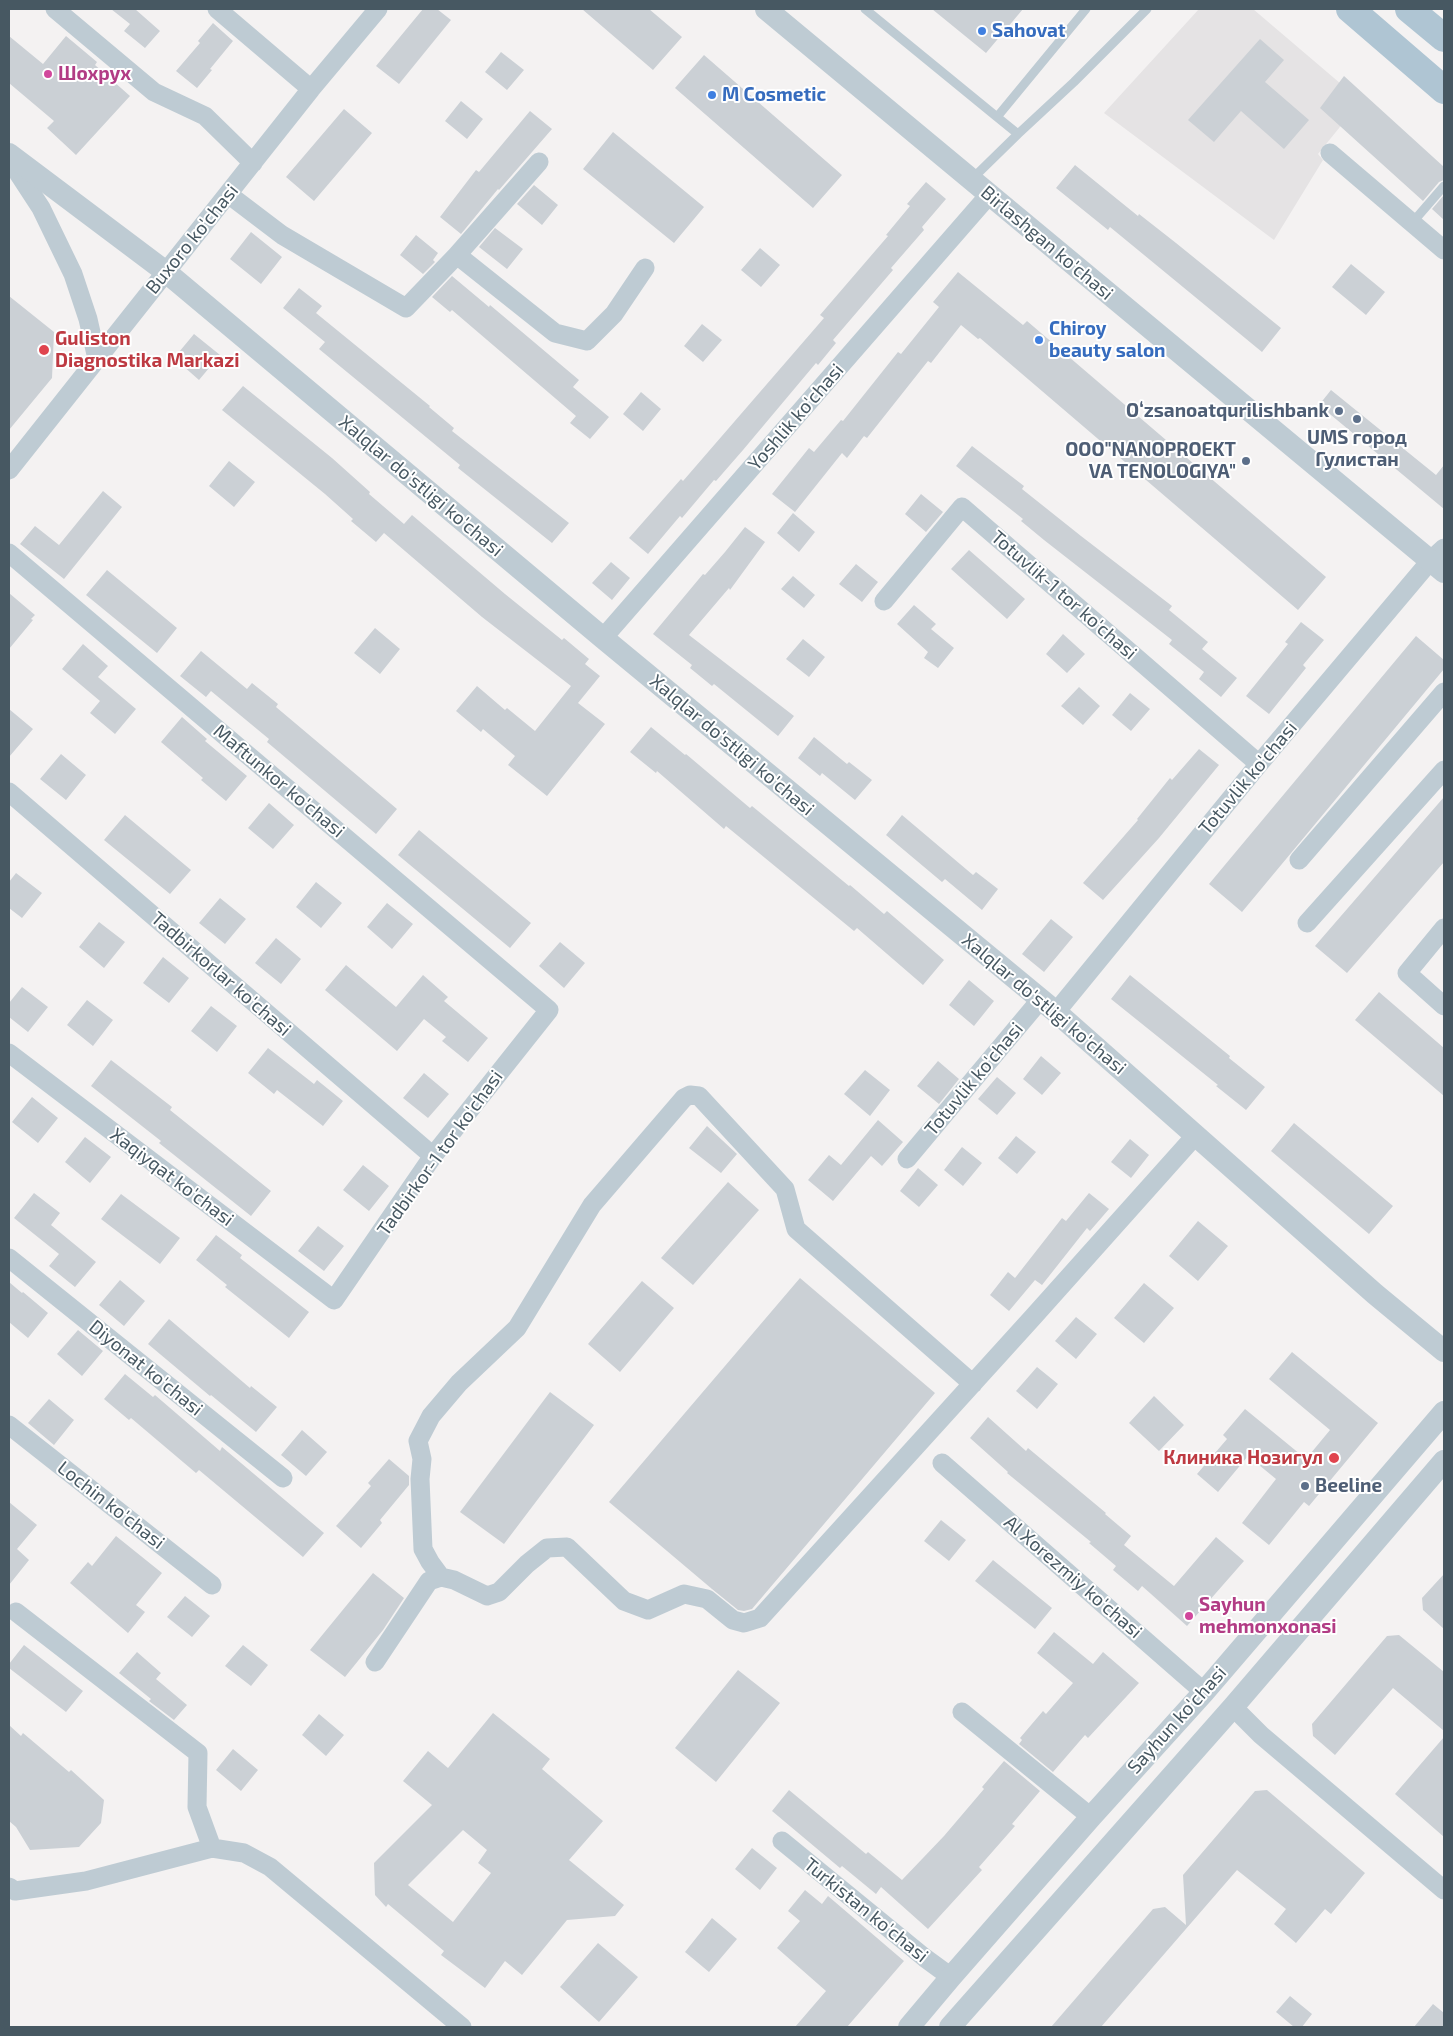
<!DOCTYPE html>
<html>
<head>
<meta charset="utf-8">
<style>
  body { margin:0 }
  #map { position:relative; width:1453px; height:2036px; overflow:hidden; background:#f4f2f2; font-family:"Exo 2",sans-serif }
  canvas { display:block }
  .frame { position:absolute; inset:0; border:10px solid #475862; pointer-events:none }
</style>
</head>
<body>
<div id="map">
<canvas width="1453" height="2036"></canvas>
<div class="frame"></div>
</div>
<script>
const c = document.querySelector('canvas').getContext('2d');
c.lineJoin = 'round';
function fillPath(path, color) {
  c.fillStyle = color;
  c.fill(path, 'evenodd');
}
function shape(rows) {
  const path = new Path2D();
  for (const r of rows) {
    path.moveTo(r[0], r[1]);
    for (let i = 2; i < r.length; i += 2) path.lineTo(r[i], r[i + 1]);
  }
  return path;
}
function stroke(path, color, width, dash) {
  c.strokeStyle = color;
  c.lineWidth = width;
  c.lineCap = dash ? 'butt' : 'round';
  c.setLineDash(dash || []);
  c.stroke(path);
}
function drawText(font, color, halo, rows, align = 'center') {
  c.font = font + ' "Exo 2",sans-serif';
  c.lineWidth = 4;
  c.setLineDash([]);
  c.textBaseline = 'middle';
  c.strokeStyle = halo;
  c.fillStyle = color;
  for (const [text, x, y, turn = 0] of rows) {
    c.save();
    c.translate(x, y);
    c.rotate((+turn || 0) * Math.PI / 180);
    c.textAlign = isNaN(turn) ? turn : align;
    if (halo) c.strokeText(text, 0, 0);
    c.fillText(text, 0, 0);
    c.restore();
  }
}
fillPath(shape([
  [1199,9,1253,9,1361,101,1318,154,1323,160,1274,240,1104,113]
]), '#e5e3e4');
fillPath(shape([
  [111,9,135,9,160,31,145,48,124,31,130,24],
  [423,9,437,9,451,20,399,84,376,66],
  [582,9,649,9,682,37,653,70],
  [932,9,1023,9,986,53],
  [213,23,233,41,210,69,212,70,197,88,176,71,200,43,198,41],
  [9,36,43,64,66,36,97,62,95,65,130,96,76,155,47,128,54,121,9,83],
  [1260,39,1284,60,1265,82,1309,120,1284,149,1241,111,1214,142,1188,120],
  [501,52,524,70,507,90,485,72],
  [704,55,842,175,813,208,675,88],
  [1344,76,1444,167,1444,180,1439,182,1423,201,1320,108],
  [461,101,483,119,467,139,445,121],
  [344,109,372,133,314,201,286,177],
  [530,111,552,129,499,190,498,189,461,234,440,217,476,170,479,172],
  [613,132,704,207,674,243,583,169],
  [1075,165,1138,216,1139,214,1176,243,1281,328,1262,352,1155,264,1110,227,1108,230,1056,188],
  [926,182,946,199,922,227,924,230,891,268,893,270,833,340,836,343,818,365,816,363,743,450,716,481,714,480,682,518,680,516,648,554,629,538,681,479,683,481,824,318,820,315,888,236,886,235,910,206,907,204],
  [534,185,558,205,542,225,517,204],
  [1444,195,1444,220,1432,209],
  [495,228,523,249,507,269,479,247],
  [251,232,282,257,261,284,230,259],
  [416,235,438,253,433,260,435,262,423,274,400,255],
  [760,248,780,265,761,287,741,270],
  [1351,264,1385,292,1366,315,1332,287],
  [958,272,1023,325,1027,321,1326,577,1298,610,980,338,978,339,961,325,931,363,928,361,867,438,864,436,847,458,842,453,795,512,772,494,809,448,814,452,841,420,843,421,898,352,901,354,939,307,933,302],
  [452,276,489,307,490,305,579,380,573,387,609,417,590,439,570,423,576,416,452,310,450,312,432,297],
  [299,288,322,306,316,313,430,406,429,407,454,428,452,431,569,523,552,543,458,468,460,465,319,349,325,342,283,308],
  [9,296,54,332,52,378,9,430],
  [702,324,722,340,703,362,684,346],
  [194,334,220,355,199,380,174,358],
  [243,386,332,458,370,492,369,494,404,524,412,515,505,594,562,640,564,638,589,659,585,664,600,676,578,703,605,724,547,796,508,765,515,756,483,729,481,732,456,711,477,686,505,710,507,708,535,731,571,686,482,617,384,533,376,542,351,521,353,519,325,494,222,410],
  [1331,390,1436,475,1444,465,1444,509,1319,405],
  [641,392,661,409,643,431,623,414],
  [972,446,1024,486,1022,489,1081,536,1172,606,1169,610,1208,642,1202,649,1237,678,1221,697,1199,679,1204,672,1169,644,1172,640,1044,540,1021,521,1023,519,956,466],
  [229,461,255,482,234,507,209,486],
  [103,491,122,507,64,579,20,544,35,526,59,545],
  [921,494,943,512,926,532,905,514],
  [793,513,815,532,799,552,777,533],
  [745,527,765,542,730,590,729,588,689,635,794,716,778,736,714,684,712,686,690,668,692,665,653,634,703,574,705,575,725,552],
  [969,550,1025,599,1007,619,951,569],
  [611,562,630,578,612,600,592,583],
  [856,564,878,582,862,602,839,584],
  [107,570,177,628,157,653,86,595],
  [793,576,815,595,804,608,781,589],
  [9,593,35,615,31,619,33,620,9,649],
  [914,605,936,624,931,629,954,648,938,668,924,658,928,652,897,624],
  [1301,622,1324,640,1303,665,1306,668,1269,714,1246,696,1288,644,1285,642],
  [375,628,400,649,380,674,354,653],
  [1063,634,1085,654,1067,673,1046,654],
  [1416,636,1444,660,1444,669,1242,912,1209,884],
  [803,639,825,657,809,677,786,659],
  [83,644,108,666,98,677,136,709,115,734,90,713,100,701,62,669],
  [201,651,247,689,252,683,278,704,276,707,397,809,376,834,267,742,269,739,211,691,206,697,180,676],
  [1079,687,1100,706,1083,725,1061,706],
  [1130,693,1150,709,1131,731,1112,715],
  [9,709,33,729,9,757],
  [182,717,207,739,205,741,247,776,226,801,201,780,203,778,161,742],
  [651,727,685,755,686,754,750,808,752,806,849,886,850,885,884,914,887,911,944,960,923,985,857,928,854,931,726,826,724,829,657,771,656,773,630,752],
  [814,737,847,764,849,762,872,780,855,800,822,773,820,776,798,758],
  [1199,749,1219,765,1159,838,1103,900,1083,883,1138,820,1137,819,1170,778,1172,780],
  [61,754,86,775,66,800,40,779],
  [1444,797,1444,862,1347,973,1315,946],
  [269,803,294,825,273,849,248,828],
  [125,815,191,870,170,894,104,840],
  [902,815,973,875,976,872,998,889,982,910,945,879,942,882,886,835],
  [419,830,531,923,510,948,398,855],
  [16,873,42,893,22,918,9,908,9,882],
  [316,882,342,903,321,928,296,907],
  [220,898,246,919,225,944,199,923],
  [387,903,413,924,392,949,367,927],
  [1051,919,1073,937,1044,972,1022,954],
  [99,922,125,942,104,968,79,947],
  [276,938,301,959,281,984,255,963],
  [560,942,585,963,564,988,539,966],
  [163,957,189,978,169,1003,143,983],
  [346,965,396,1007,423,975,448,997,444,1001,488,1038,468,1062,442,1041,446,1037,424,1019,397,1051,325,990],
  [1130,975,1230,1056,1229,1058,1265,1087,1246,1110,1216,1086,1218,1085,1111,999],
  [969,980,994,1001,974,1026,949,1005],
  [22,987,48,1007,28,1032,9,1017,9,1003],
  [1379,992,1444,1048,1444,1096,1355,1020],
  [87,1000,113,1020,93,1046,67,1025],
  [211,1006,237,1026,217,1052,191,1031],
  [268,1048,314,1084,317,1080,343,1101,323,1126,277,1090,274,1094,248,1073],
  [1041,1056,1061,1073,1042,1095,1023,1079],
  [111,1060,172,1107,170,1110,271,1191,251,1216,159,1143,161,1141,91,1086],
  [938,1061,959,1079,939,1104,917,1086],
  [865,1070,890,1090,870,1116,844,1094],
  [424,1073,449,1094,428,1118,403,1098],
  [997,1077,1016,1093,997,1115,978,1099],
  [32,1097,58,1118,38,1143,12,1122],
  [878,1120,903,1142,882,1166,871,1156,833,1201,808,1180,829,1155,841,1165],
  [1294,1123,1393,1206,1369,1234,1271,1151],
  [707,1126,737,1154,721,1173,689,1148],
  [1016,1136,1036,1152,1017,1174,998,1158],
  [85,1137,111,1157,90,1183,65,1162],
  [1130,1139,1149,1155,1131,1178,1111,1162],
  [962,1147,982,1163,963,1186,944,1170],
  [363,1165,389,1186,369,1211,343,1190],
  [918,1168,938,1185,919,1207,900,1191],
  [728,1182,759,1210,693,1285,661,1258],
  [34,1193,60,1213,51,1225,96,1262,75,1287,49,1266,59,1254,14,1218],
  [1089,1193,1109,1209,1090,1231,1087,1228,1042,1285,1035,1280,1009,1311,990,1295,1008,1272,1015,1278,1062,1218,1066,1221],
  [121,1194,180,1238,160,1264,101,1219],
  [1198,1221,1228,1246,1198,1281,1169,1256],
  [318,1226,344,1246,324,1271,298,1251],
  [216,1235,242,1255,240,1258,309,1312,289,1338,225,1287,227,1285,196,1260],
  [800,1278,935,1393,752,1609,744,1611,738,1610,712,1589,609,1502],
  [120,1280,145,1301,124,1326,99,1305],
  [642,1281,674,1308,620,1372,588,1344],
  [9,1282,22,1293,23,1292,48,1313,28,1338,9,1322],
  [1144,1283,1174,1308,1144,1343,1114,1318],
  [1076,1317,1097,1334,1076,1359,1055,1341],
  [169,1319,250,1388,251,1386,277,1407,256,1432,211,1395,210,1396,148,1344],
  [78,1330,103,1351,82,1376,57,1354],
  [1292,1352,1378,1423,1309,1506,1304,1502,1269,1545,1242,1523,1276,1479,1248,1456,1218,1492,1197,1474,1227,1439,1223,1435,1245,1409,1306,1459,1330,1430,1269,1379],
  [1037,1367,1058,1384,1037,1409,1016,1391],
  [125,1374,153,1397,155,1395,220,1451,222,1447,324,1533,303,1557,199,1470,196,1473,131,1418,129,1420,104,1399],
  [550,1392,594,1425,504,1544,460,1512],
  [1154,1396,1184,1425,1159,1451,1129,1423],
  [49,1399,74,1420,54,1445,28,1423],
  [988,1417,1026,1451,1028,1448,1106,1513,1105,1514,1131,1536,1124,1545,1174,1586,1216,1537,1244,1561,1187,1626,1142,1586,1138,1591,1113,1570,1116,1566,1089,1543,1091,1542,1007,1473,1008,1472,970,1438],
  [302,1430,327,1452,306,1476,281,1455],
  [389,1459,409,1476,409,1485,380,1520,382,1523,361,1548,336,1526,371,1486,368,1483],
  [9,1502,37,1525,17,1549,29,1560,9,1585],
  [941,1520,966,1540,949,1561,924,1541],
  [116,1536,162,1573,136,1605,145,1612,128,1633,70,1583,88,1562,92,1566],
  [993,1560,1052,1608,1035,1629,975,1581],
  [373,1573,404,1598,383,1630,345,1677,310,1650],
  [1444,1574,1444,1629,1423,1610,1422,1598],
  [185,1596,210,1616,192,1637,167,1617],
  [1054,1632,1093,1664,1103,1652,1139,1683,1088,1738,1085,1735,1053,1772,1019,1744,1022,1740,1020,1738,1043,1711,1046,1714,1073,1683,1037,1653],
  [1399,1635,1444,1672,1444,1731,1393,1688,1335,1755,1313,1736,1312,1724,1387,1636],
  [24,1645,83,1691,66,1712,9,1668,9,1664],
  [243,1645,268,1665,251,1686,225,1666],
  [137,1652,161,1673,156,1679,187,1705,174,1720,149,1701,151,1699,119,1673],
  [738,1670,780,1703,716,1782,675,1748],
  [493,1713,550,1759,542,1769,603,1821,569,1860,624,1905,615,1916,567,1920,522,1975,505,1961,485,1988,441,1955,444,1951,388,1904,386,1907,375,1895,374,1863,432,1805,403,1781,428,1751,448,1768],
  [463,1830,487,1850,478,1863,491,1873,453,1922,408,1885],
  [319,1714,344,1735,326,1756,302,1735],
  [9,1725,21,1736,23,1733,69,1772,71,1770,104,1800,101,1823,79,1847,30,1850,16,1827,9,1821],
  [1444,1737,1444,1837,1395,1794],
  [233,1749,258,1770,241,1791,216,1770],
  [1004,1761,1040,1791,1012,1824,1015,1826,979,1867,982,1870,928,1929,881,1887,876,1894,842,1866,840,1868,772,1811,789,1790,866,1854,868,1852,902,1880,944,1836,984,1789,982,1787],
  [1267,1790,1365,1873,1331,1914,1325,1909,1296,1943,1274,1924,1286,1909,1237,1870,1101,2027,1051,2027,1153,1909,1165,1907,1186,1925,1183,1875,1255,1791],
  [752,1848,777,1868,760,1890,735,1869],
  [805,1890,822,1904,828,1896,904,1961,847,2027,795,2027,826,1991,777,1948,800,1921,788,1911],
  [712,1918,737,1939,709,1972,685,1952],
  [598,1943,638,1977,599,2022,560,1987],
  [1290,1996,1312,2014,1302,2027,1294,2027,1276,2012],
  [1433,2004,1444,2013,1444,2027,1414,2027]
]), '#cbd0d5');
stroke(shape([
  [865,9,997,117,1086,9],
  [1018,134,1074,82,1147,9],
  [972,179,1018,134,997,117],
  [1412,223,1444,186]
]), '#becbd3', 9);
stroke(shape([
  [55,9,154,92,205,116,253,163],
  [217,9,311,89],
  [1330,153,1444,250],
  [9,159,41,208,73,274,88,319,97,359],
  [228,194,282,235,406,308,457,255,539,162],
  [457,255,555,333,587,341,614,314,645,268],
  [9,470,311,89,378,9],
  [9,553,549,1010,433,1156,334,1300,9,1053],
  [884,601,962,507,1259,764],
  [603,638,989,195],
  [9,792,433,1156],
  [1299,860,1444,692],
  [1307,923,1444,770],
  [1444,928,1407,973,1444,1006],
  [1056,1012,1259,764,1431,560,1444,548],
  [907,1159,1041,999],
  [9,1258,283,1478],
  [9,1425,212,1585],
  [942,1463,1204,1692],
  [441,1577,430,1562,423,1549,420,1479,422,1459,418,1441,431,1416,459,1383,517,1328,592,1205,684,1098,690,1095,699,1096,785,1189,796,1229,973,1384],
  [16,1612,198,1753,197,1807,212,1848],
  [375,1662,429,1581,441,1577,454,1580,487,1596,499,1592,527,1564,547,1548,567,1547,624,1601,648,1610,684,1594,707,1599,733,1620,744,1623,760,1618,1034,1316,1195,1136],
  [1233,1707,1261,1735,1444,1890],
  [962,1712,1091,1817],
  [782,1841,925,1958,951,1977],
  [9,1887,15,1891,86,1881,212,1848,244,1853,270,1867,462,2027]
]), '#becbd3', 19);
stroke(shape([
  [766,9,1444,572],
  [9,154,166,272,603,638,1056,1012,1375,1294,1444,1351],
  [909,2027,951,1977,1091,1817,1204,1692,1444,1412],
  [950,2027,1233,1707,1444,1461]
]), '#becbd3', 22);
stroke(shape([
  [1350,9,1444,90],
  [1409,9,1444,38]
]), '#afc5d3', 28);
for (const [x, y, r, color] of [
  [982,31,5,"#3f7fe0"],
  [48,74,5,"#d1479c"],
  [712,95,5,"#3f7fe0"],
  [1039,340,5,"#3f7fe0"],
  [44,350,6,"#e0444e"],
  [1339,411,5,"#5c6f8a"],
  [1357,419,5,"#5c6f8a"],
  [1246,461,5,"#5c6f8a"],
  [1334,1458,6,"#e0444e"],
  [1305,1486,5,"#5c6f8a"],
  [1189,1616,5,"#d1479c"]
]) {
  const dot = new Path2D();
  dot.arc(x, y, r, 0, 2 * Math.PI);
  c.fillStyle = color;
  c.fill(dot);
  stroke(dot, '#fff', 2);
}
drawText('bold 19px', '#366cbe', '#fff', [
  ["Sahovat",992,31],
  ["M Cosmetic",722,95],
  ["Chiroy",1049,329],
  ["beauty salon",1049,351]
], 'left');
drawText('bold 19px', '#b23c85', '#fff', [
  ["Шохрух",58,74],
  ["Sayhun",1199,1605],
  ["mehmonxonasi",1199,1627]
], 'left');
drawText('19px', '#475862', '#fff', [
  ["Buxoro ko'chasi",192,239,-51],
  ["Birlashgan ko'chasi",1047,243,40],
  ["Yoshlik ko'chasi",796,417,-49],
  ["Xalqlar do'stligi ko'chasi",421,486,40],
  ["Totuvlik-1 tor ko'chasi",1064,595,41],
  ["Xalqlar do'stligi ko'chasi",732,745,40],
  ["Totuvlik ko'chasi",1248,778,-50],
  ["Maftunkor ko'chasi",279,781,40],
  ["Tadbirkorlar ko'chasi",221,974,41],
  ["Xalqlar do'stligi ko'chasi",1044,1004,40],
  ["Totuvlik ko'chasi",974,1079,-50],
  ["Tadbirkor-1 tor ko'chasi",440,1153,-54],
  ["Xaqiyqat ko'chasi",172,1177,37],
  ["Diyonat ko'chasi",146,1368,39],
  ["Lochin ko'chasi",111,1505,38],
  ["Al Xorezmiy ko'chasi",1073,1577,41],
  ["Sayhun ko'chasi",1177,1720,-48],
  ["Turkistan ko'chasi",866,1910,39]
]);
drawText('bold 19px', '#be3a42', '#fff', [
  ["Guliston",55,339],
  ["Diagnostika Markazi",55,361],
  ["Клиника Нозигул",1323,1458,"right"]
], 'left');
drawText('bold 19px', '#4e5e75', '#fff', [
  ["Oʻzsanoatqurilishbank",1329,411],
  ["UMS город",1357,438,"center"],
  ["Гулистан",1357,460,"center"],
  ["ООО\"NANOPROEKT",1236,450],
  ["VA TENOLOGIYA\"",1236,472],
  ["Beeline",1315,1486,"left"]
], 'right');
</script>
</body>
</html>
